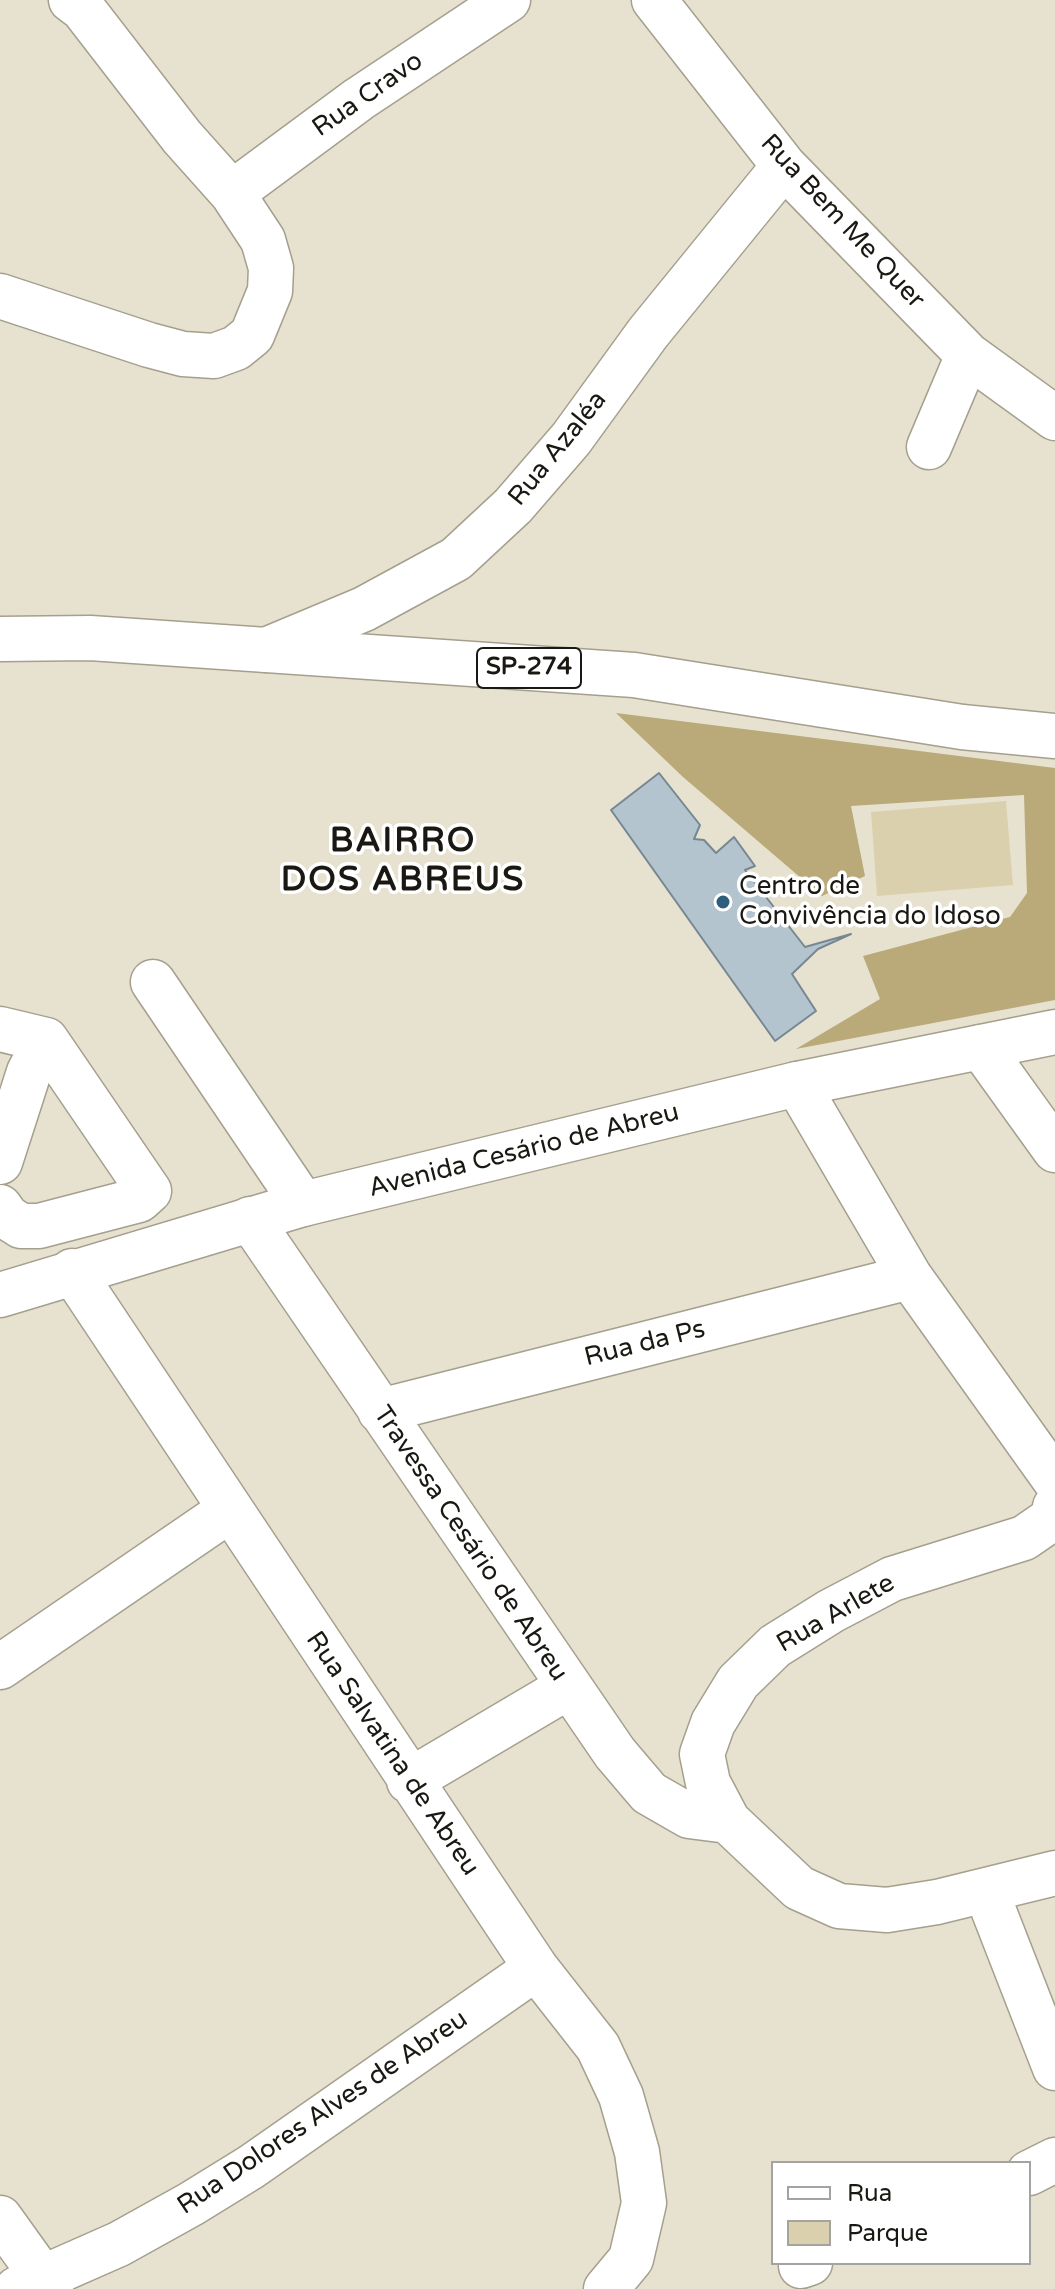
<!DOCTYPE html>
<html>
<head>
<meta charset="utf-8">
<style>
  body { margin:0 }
  #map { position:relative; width:1055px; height:2289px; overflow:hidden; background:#e7e2d0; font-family:"Varela Round",sans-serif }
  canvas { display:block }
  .legend { position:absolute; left:771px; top:2161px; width:260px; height:104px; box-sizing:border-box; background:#fff; border:2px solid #a3a3a0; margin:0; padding:10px 14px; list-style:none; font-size:24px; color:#1a1812 }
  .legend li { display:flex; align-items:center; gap:16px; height:40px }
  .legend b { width:40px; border:2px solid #a3a3a0 }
</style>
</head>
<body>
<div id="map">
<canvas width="1055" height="2289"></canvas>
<ul class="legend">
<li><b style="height:10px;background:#fff"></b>Rua</li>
<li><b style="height:22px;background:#dbd0ad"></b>Parque</li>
</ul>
</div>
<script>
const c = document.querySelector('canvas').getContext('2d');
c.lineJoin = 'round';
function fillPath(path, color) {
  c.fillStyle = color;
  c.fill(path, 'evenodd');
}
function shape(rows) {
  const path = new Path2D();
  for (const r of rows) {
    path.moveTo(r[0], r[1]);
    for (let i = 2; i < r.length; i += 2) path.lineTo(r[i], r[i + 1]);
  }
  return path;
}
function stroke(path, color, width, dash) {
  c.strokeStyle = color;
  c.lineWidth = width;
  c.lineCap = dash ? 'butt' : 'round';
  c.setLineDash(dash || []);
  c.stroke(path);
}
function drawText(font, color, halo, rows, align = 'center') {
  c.font = font + ' "Varela Round",sans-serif';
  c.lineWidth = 7;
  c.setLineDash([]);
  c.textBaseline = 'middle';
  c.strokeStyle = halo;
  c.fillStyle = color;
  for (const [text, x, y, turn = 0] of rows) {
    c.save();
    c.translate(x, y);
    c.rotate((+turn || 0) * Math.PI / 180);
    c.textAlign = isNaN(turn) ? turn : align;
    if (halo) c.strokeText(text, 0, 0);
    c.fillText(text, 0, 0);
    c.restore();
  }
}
fillPath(shape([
  [1006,801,1013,885,877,896,871,812]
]), '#dbd0ad');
fillPath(shape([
  [616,713,1055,768,1055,1000,796,1049,880,999,863,956,1010,917,1027,893,1024,795,851,806,865,876,822,896,683,777]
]), '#baaa79');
const building = shape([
  [659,773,700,825,694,839,704,840,716,853,734,837,755,866,745,870,805,947,851,934,818,949,792,974,816,1011,775,1041,611,810,659,773]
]);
fillPath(building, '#b3c4cf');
stroke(building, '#778792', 2);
const minor = shape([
  [654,0,784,166,968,355,1055,418],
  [232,193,359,99,508,0],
  [0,296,149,345,183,354,214,356,236,348,252,335,270,291,271,268,263,240,232,193,182,137,83,9,71,0],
  [929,447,968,355],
  [266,650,364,609,456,559,513,506,571,439,648,333,784,166],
  [153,982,303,1204],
  [0,1029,46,1040,149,1191,139,1200,39,1226,21,1226,7,1217,0,1207],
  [981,1047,1055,1150],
  [797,1084,910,1277,1055,1480],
  [0,1162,29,1072,46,1040],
  [250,1219,615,1753,649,1793,689,1816,728,1821],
  [72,1271,536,1968,598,2047,621,2096,637,2152,644,2203,631,2259,606,2289],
  [380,1411,910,1277],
  [1055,1507,1053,1518,1024,1538,892,1579,831,1611,775,1646,738,1682,713,1723,702,1754,708,1783,728,1821,799,1888,839,1906,887,1910,937,1902,1055,1873],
  [0,1667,228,1511],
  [409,1781,568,1687],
  [986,1891,1055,2068],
  [1029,2173,1055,2160],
  [0,2218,51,2289],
  [801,2266,810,2263],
  [17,2289,119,2244,191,2204,251,2167,536,1968]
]);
const major = shape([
  [0,639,90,638,634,675,962,727,1055,736],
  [0,1295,303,1204,797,1084,1055,1032]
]);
stroke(minor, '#a59f8e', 47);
stroke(major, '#a59f8e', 47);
stroke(minor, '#fff', 44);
stroke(major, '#fff', 44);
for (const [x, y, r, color] of [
  [723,902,8,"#2c5f7c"]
]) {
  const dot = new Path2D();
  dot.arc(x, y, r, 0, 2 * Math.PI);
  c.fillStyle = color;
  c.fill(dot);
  stroke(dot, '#fff', 3);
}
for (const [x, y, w] of [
  [529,668,104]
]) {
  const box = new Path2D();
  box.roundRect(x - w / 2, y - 20, w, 40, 6);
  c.fillStyle = '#fff';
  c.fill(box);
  stroke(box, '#1a1812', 2);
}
drawText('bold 24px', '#1a1812', null, [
  ["SP-274",529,668]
]);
drawText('26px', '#1a1812', '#fff', [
  ["Rua Cravo",368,95,-35],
  ["Rua Bem Me Quer",842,222,47],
  ["Rua Azaléa",558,449,-51],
  ["Avenida Cesário de Abreu",524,1151,-14],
  ["Rua da Ps",645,1344,-14],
  ["Travessa Cesário de Abreu",470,1544,56],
  ["Rua Arlete",836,1614,-30],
  ["Rua Salvatina de Abreu",392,1754,56],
  ["Rua Dolores Alves de Abreu",323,2113,-34]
]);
drawText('26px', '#1a1812', '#fff', [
  ["Centro de",739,887],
  ["Convivência do Idoso",739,917]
], 'left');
c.letterSpacing = '2px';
drawText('bold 34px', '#1a1812', '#fff', [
  ["BAIRRO",403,842],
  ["DOS ABREUS",403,881]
]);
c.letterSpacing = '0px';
</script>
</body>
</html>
